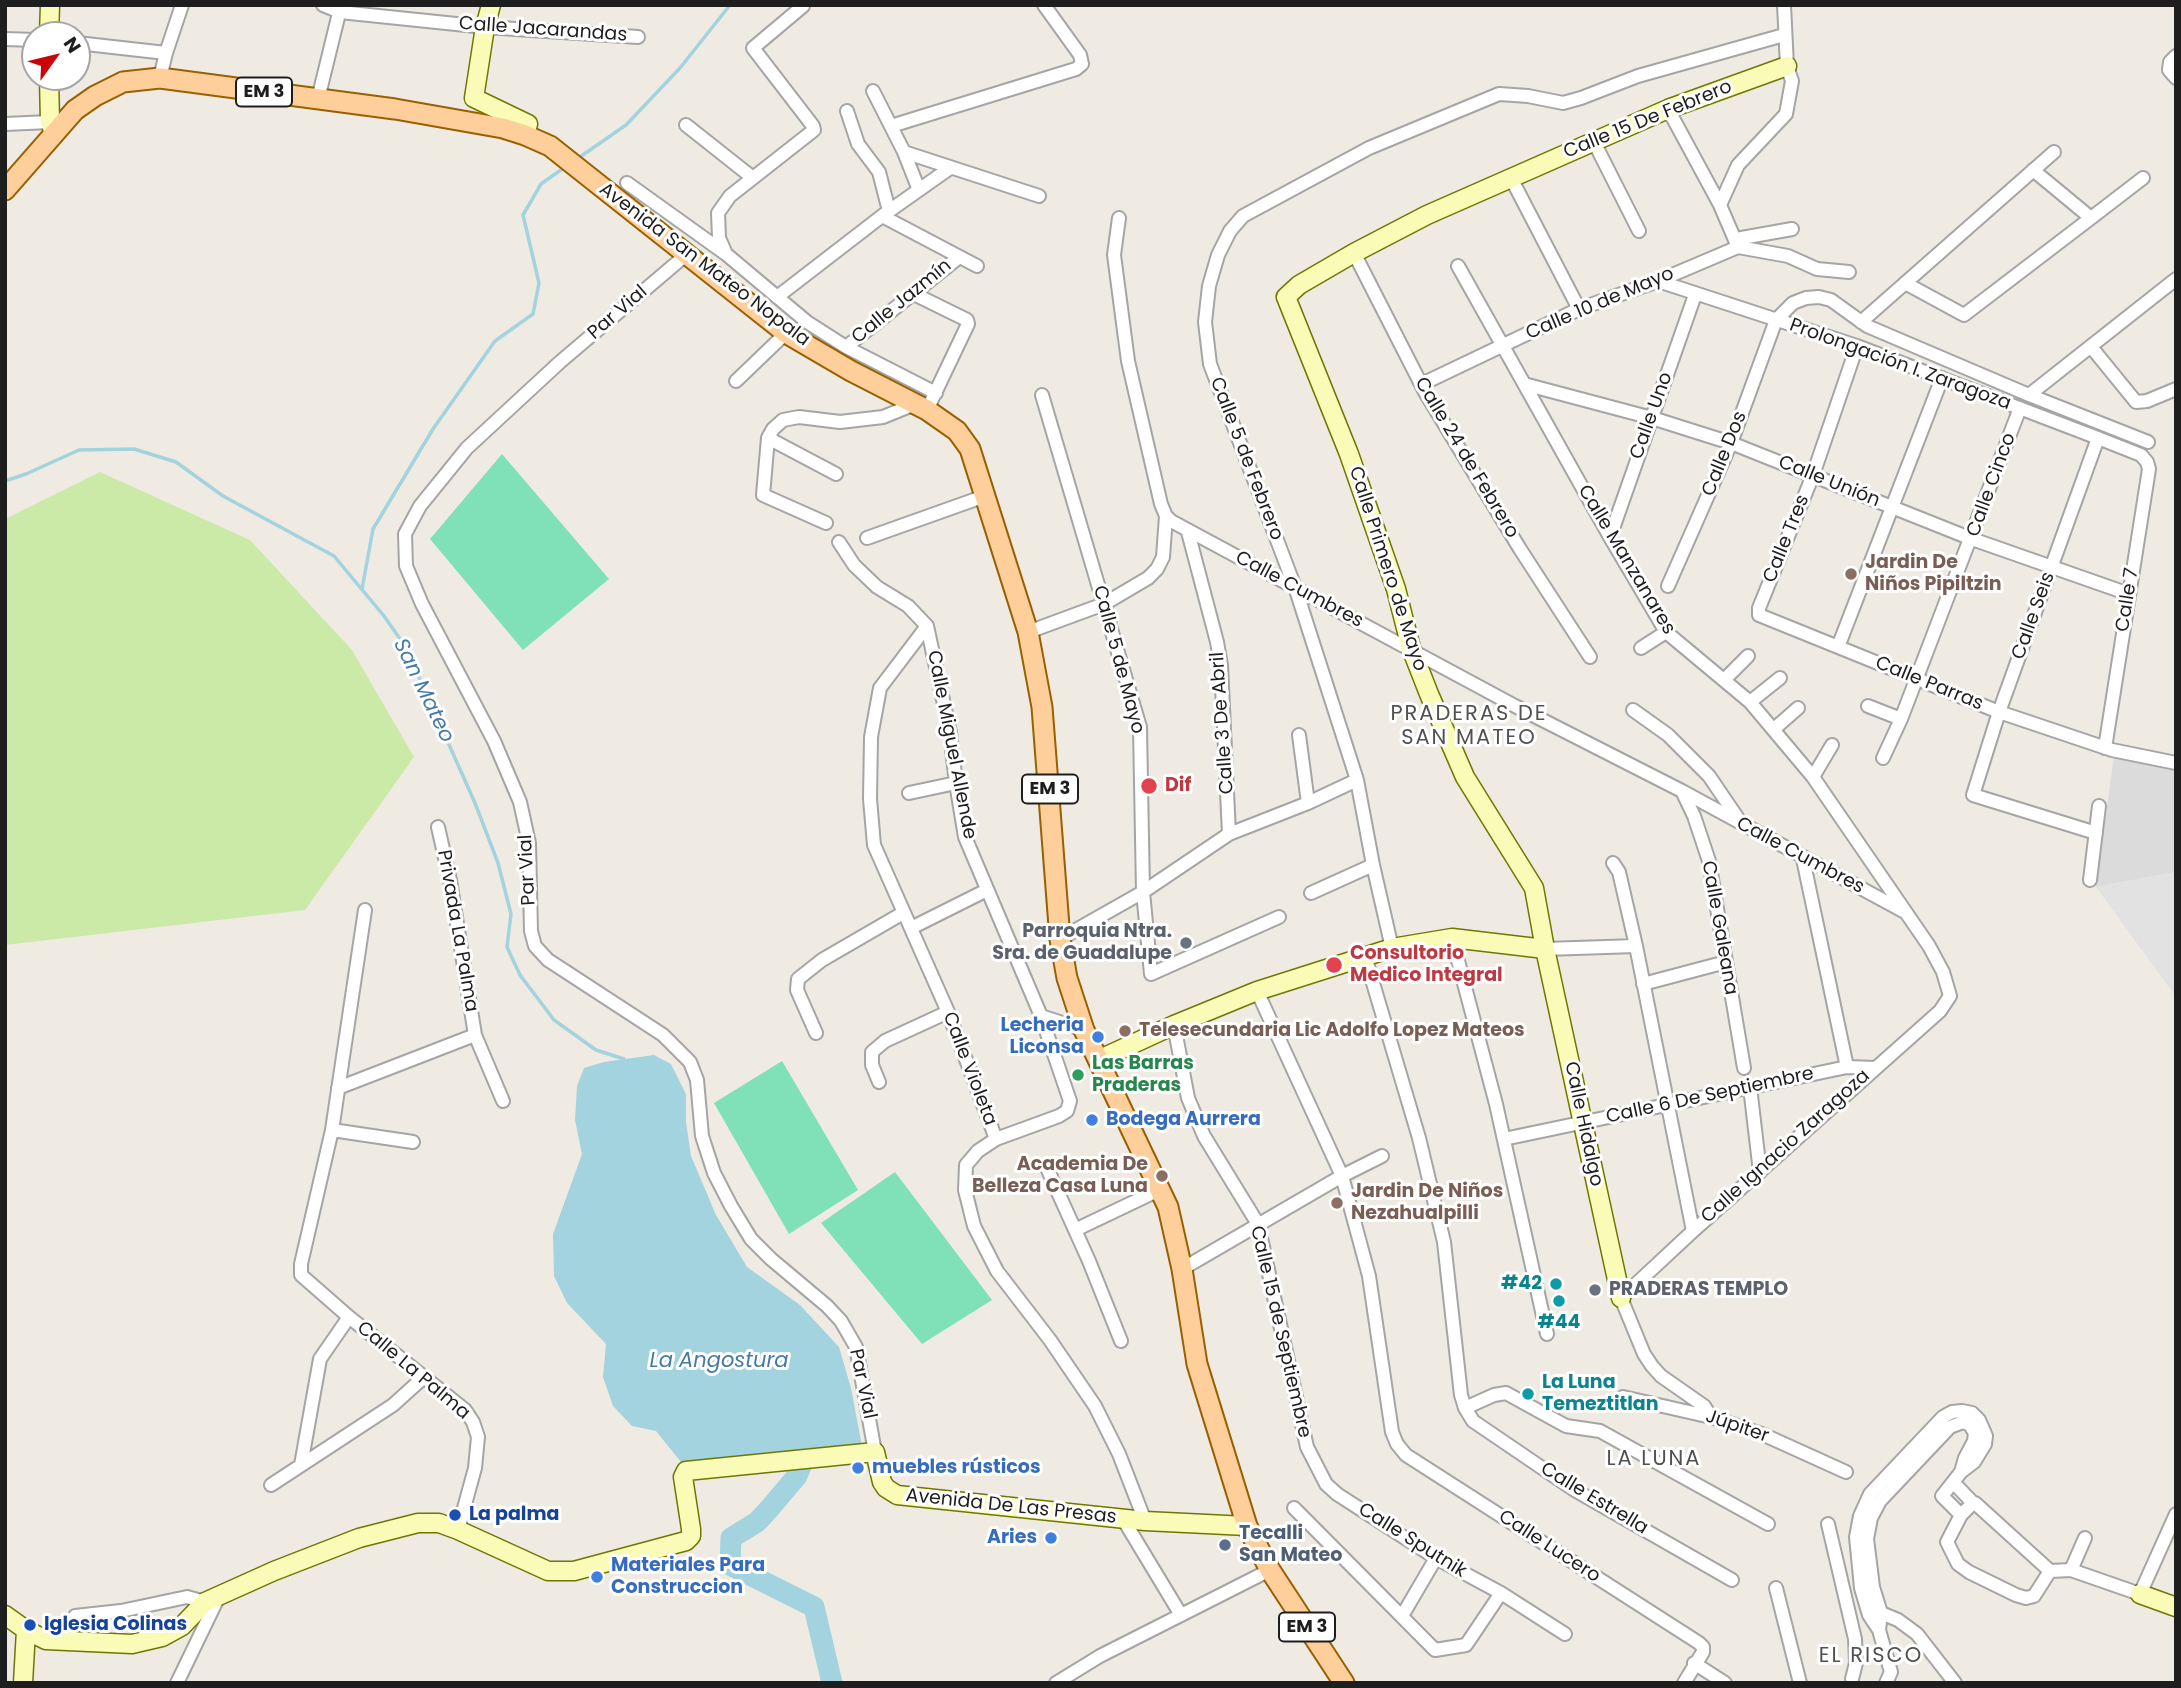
<!DOCTYPE html>
<html>
<head>
<meta charset="utf-8">
<style>
  body { margin:0 }
  #map { position:relative; width:2181px; height:1688px; overflow:hidden; background:#efebe3; font-family:Poppins,sans-serif }
  canvas { display:block }
  .frame { position:absolute; inset:0; border:7px solid #1e1e1e; pointer-events:none }
  .north { position:absolute; left:21px; top:21px; width:70px; height:70px; box-sizing:border-box; background:#fff; border:2px solid #a5a5a5; border-radius:50%; rotate:56deg; font-size:19px; font-weight:700; line-height:28px; text-align:center; color:#1e1e1e }
  .north::after { content:''; display:block; margin:auto; width:24px; height:32px; background:#cc0007; clip-path:polygon(50% 0,100% 100%,50% 72%,0 100%) }
</style>
</head>
<body>
<div id="map">
<canvas width="2181" height="1688"></canvas>
<div class="frame"></div>
<div class="north">N</div>
</div>
<script>
const c = document.querySelector('canvas').getContext('2d');
c.lineJoin = 'round';
function fillPath(path, color) {
  c.fillStyle = color;
  c.fill(path, 'evenodd');
}
function shape(rows) {
  const path = new Path2D();
  for (const r of rows) {
    path.moveTo(r[0], r[1]);
    for (let i = 2; i < r.length; i += 2) path.lineTo(r[i], r[i + 1]);
  }
  return path;
}
function stroke(path, color, width, dash) {
  c.strokeStyle = color;
  c.lineWidth = width;
  c.lineCap = dash ? 'butt' : 'round';
  c.setLineDash(dash || []);
  c.stroke(path);
}
function drawText(font, color, halo, rows, align = 'center') {
  c.font = font + ' Poppins,sans-serif';
  c.lineWidth = 6;
  c.setLineDash([]);
  c.textBaseline = 'middle';
  c.strokeStyle = halo;
  c.fillStyle = color;
  for (const [text, x, y, turn = 0] of rows) {
    c.save();
    c.translate(x, y);
    c.rotate((+turn || 0) * Math.PI / 180);
    c.textAlign = isNaN(turn) ? turn : align;
    if (halo) c.strokeText(text, 0, 0);
    c.fillText(text, 0, 0);
    c.restore();
  }
}
fillPath(shape([
  [2114,756,2176,770,2176,872,2096,887]
]), '#dcdbdb');
fillPath(shape([
  [100,472,250,540,352,650,414,757,305,910,5,945,5,519]
]), '#cbeaa8');
fillPath(shape([
  [502,454,609,579,523,650,430,539],
  [782,1061,858,1190,789,1234,714,1103],
  [895,1172,992,1300,922,1344,821,1223]
]), '#80e0b7');
fillPath(shape([
  [2176,872,2176,997,2096,887]
]), '#e2e2e2');
fillPath(shape([
  [654,1055,671,1064,686,1094,686,1122,691,1156,716,1215,747,1267,800,1305,839,1347,851,1388,862,1446,681,1462,656,1431,632,1426,613,1406,603,1377,606,1344,567,1303,554,1276,553,1234,582,1154,575,1120,577,1086,584,1068,604,1062]
]), '#a3d3de');
stroke(shape([
  [577,159,626,125,680,68,730,5],
  [5,481,26,474,79,450,134,449,176,462,223,496,334,556,384,616,405,646,475,803,498,863,511,914,507,947,520,975,554,1020,596,1050,624,1059],
  [362,589,373,529,433,429,495,341,533,314,539,283,523,215,541,184,565,167]
]), '#a3d3de', 3.5);
stroke(shape([
  [807,1452,797,1476,770,1508,757,1522,731,1538,730,1565,814,1607,832,1683]
]), '#a3d3de', 21);
const street = shape([
  [323,5,340,12,485,27,638,37],
  [5,39,35,40],
  [77,43,166,53],
  [2176,56,2170,62,2169,70,2176,78],
  [160,78,166,53,182,5],
  [873,91,904,152,1039,196],
  [318,99,341,5],
  [1668,109,1720,205,1738,247],
  [847,111,858,144,879,172,889,211],
  [5,124,50,122],
  [686,125,753,178],
  [891,126,1076,69,1082,64,1080,55,1044,5],
  [1593,140,1639,231],
  [904,152,919,190],
  [1511,178,1579,309],
  [627,183,726,254,807,322,846,347,936,393],
  [1720,205,1738,165,1786,114,1792,81,1787,66,1784,5],
  [882,216,977,266],
  [1119,218,1114,255,1128,361,1161,504,1166,516,1171,521,1515,706,1682,791,1903,911],
  [2091,218,2143,178],
  [1736,239,1792,229],
  [1738,247,1788,256,1817,269,1849,272],
  [1354,253,1425,392,1520,549,1590,657],
  [687,254,560,362,467,448,420,506,405,534,406,566,422,604,494,741,520,802,529,843,531,931,535,946,548,960,663,1035,690,1062,697,1080,702,1136,714,1173,731,1206,751,1239,771,1259,827,1306,841,1321,856,1347,875,1452],
  [726,254,719,238,718,213,730,196,814,130,813,126,753,48,803,6],
  [1458,266,1610,537,1666,632,1750,702,1813,777,1929,946,1943,972,1950,996,1940,1011,1693,1231,1621,1298,1644,1354,1652,1366,1661,1376,1704,1406,1711,1417],
  [1658,281,1857,346,2098,438,2141,455,2147,462,2149,469,2105,748],
  [1905,283,1964,315,2091,218,2033,170],
  [912,293,967,320,968,324,927,410],
  [777,297,882,216,950,168],
  [1861,322,2054,152],
  [1857,346,1813,475,1759,608,1759,615,1999,712,2112,750,2176,763],
  [846,347,958,258],
  [2092,348,2136,402,2147,401,2176,389],
  [736,381,786,333],
  [1422,384,1579,309,1658,281,1738,247],
  [1524,384,1652,418,1731,443,1972,539,2129,594],
  [1042,395,1140,727,1143,892,1151,974,1279,917],
  [2029,395,2176,279],
  [768,438,836,474],
  [826,523,763,495,768,438,773,429,783,420,799,417,840,422,883,417,915,404],
  [1188,532,1217,642,1221,665,1229,834],
  [1610,537,1695,295],
  [867,538,985,496],
  [839,542,854,565,877,587,908,606,927,626,950,732,956,783,965,837,1041,1016,1070,1101,1067,1111,1059,1116,996,1139,978,1151,966,1165,965,1190,974,1226,997,1271,1050,1340,1095,1406,1119,1454,1145,1521],
  [1668,586,1731,443,1776,320,1793,303,1806,298,1819,297,1831,300,1867,326,2029,395,2148,442],
  [927,626,880,688,871,737,870,799,874,845,948,1012,996,1139],
  [1028,632,1104,604,1148,578,1157,569,1163,557,1166,516],
  [1838,647,1942,378],
  [1641,648,1666,632],
  [1724,680,1748,656],
  [1750,702,1780,678],
  [1868,706,1901,719],
  [1633,710,1668,735,1709,776,1741,823],
  [1774,729,1798,708],
  [1299,735,1308,803],
  [1883,758,1901,719,2020,408],
  [1813,777,1832,745],
  [1682,791,1694,816,1709,861,1744,1068],
  [909,793,956,783],
  [438,827,450,880,475,1035,503,1101],
  [2096,833,1973,795,1999,712,2098,438],
  [1803,859,1847,1067],
  [1613,863,1619,872,1636,946,1693,1231],
  [2090,880,2099,806],
  [1311,893,1373,865],
  [365,910,332,1130,301,1264,301,1275,349,1317,465,1410,473,1422,478,1437,475,1468,458,1530],
  [911,928,987,890],
  [1452,938,1496,1104,1547,1334],
  [1060,939,1143,892,1229,834,1308,803,1357,780],
  [1392,948,1373,865,1357,780,1296,590,1210,364,1205,322,1209,286,1218,255,1230,231,1243,216,1369,148,1499,94,1528,96,1563,103,1581,98,1638,76,1784,35],
  [1545,949,1636,946],
  [1365,956,1419,1138,1444,1242,1461,1395,1465,1408,1473,1421,1573,1489,1732,1580],
  [1643,984,1726,962],
  [1257,991,1342,1176,1369,1276,1392,1432,1397,1444,1406,1455,1699,1643,1703,1647,1703,1652,1684,1683],
  [1041,1016,1084,1030],
  [1174,1025,1188,1098,1204,1136,1258,1224,1307,1447,1326,1484,1337,1494,1436,1558,1501,1593,1565,1634],
  [816,1033,797,990,798,979,822,960,903,913],
  [879,1082,872,1065,872,1052,885,1041,948,1012],
  [1750,1087,1760,1172],
  [338,1088,475,1035],
  [332,1130,413,1142],
  [1504,1139,1847,1067,1876,1068],
  [1047,1168,1089,1261,1121,1341],
  [1075,1230,1161,1189],
  [1182,1269,1342,1176,1382,1156],
  [1623,1397,1711,1417,1762,1434,1846,1472],
  [1465,1408,1494,1395,1506,1393,1566,1426,1600,1431,1768,1524],
  [301,1465,320,1359,349,1317],
  [1953,1482,1973,1503],
  [271,1485,393,1405,424,1377],
  [1294,1508,1435,1650,1466,1645,1501,1593],
  [1123,1519,1181,1615],
  [1828,1524,1855,1639,1856,1663,1852,1679],
  [2071,1570,2085,1538],
  [2050,1571,2034,1596,2026,1598,2016,1595,1969,1572,1958,1564,1947,1542,1961,1515,1973,1503,1975,1503,2050,1571,2071,1570,2140,1594,2176,1514],
  [1776,1588,1800,1683],
  [1876,1614,1881,1613,1898,1620,1917,1634,1955,1683],
  [75,1616,121,1611,187,1597,205,1602],
  [1402,1616,1436,1558],
  [1879,1630,1881,1613,1873,1587,1867,1539,1871,1518,1880,1501,1950,1427,1963,1422,1970,1425,1975,1433,1974,1441,1965,1458,1961,1472],
  [1694,1663,1725,1683],
  [177,1683,220,1594],
  [1056,1683,1100,1656,1270,1570],
  [1886,1683,1891,1672,1879,1630,1869,1615,1861,1588,1856,1537,1860,1516,1870,1494,1943,1417,1952,1412,1962,1411,1972,1413,1979,1420,1986,1436,1985,1444,1974,1462,1961,1472,1942,1496,1961,1515]
]);
const secondary = shape([
  [491,5,485,27,474,98,528,124,525,135],
  [49,35,50,5],
  [49,77,50,122,54,133],
  [1098,1060,1174,1025,1257,991,1392,948,1452,938,1545,949],
  [1621,1298,1545,949,1534,888,1465,777,1429,694,1411,648,1396,589,1349,454,1286,297,1299,285,1354,253,1427,215,1668,109,1787,66],
  [2140,1594,2176,1607],
  [5,1615,26,1630,46,1640,132,1644,162,1637,182,1626,205,1602,274,1571,359,1538,418,1523,439,1523,458,1530,548,1571,574,1571,686,1541,691,1536,691,1529,683,1477,686,1471,875,1452,882,1482,886,1488,897,1495,1145,1521,1247,1526],
  [23,1683,26,1630]
]);
const primary = shape([
  [5,190,75,110,95,96,123,82,160,78,395,109,503,128,525,135,550,146,786,333,851,371,927,410,957,431,970,449,1028,632,1042,707,1060,939,1067,978,1084,1030,1168,1207,1182,1269,1197,1364,1247,1526,1270,1570,1344,1683]
]);
stroke(street, '#a5a5a5', 16);
stroke(secondary, '#6f7703', 21);
stroke(primary, '#986000', 23);
stroke(street, '#fff', 12);
stroke(secondary, '#fafbb6', 18);
stroke(primary, '#fecf9a', 19);
for (const [x, y, r, color] of [
  [1851,574,7,"#8d6e63"],
  [1149,786,9,"#e0444e"],
  [1186,943,7,"#6b7280"],
  [1334,965,9,"#e0444e"],
  [1125,1031,7,"#8d6e63"],
  [1098,1037,7,"#3f7fe0"],
  [1078,1075,7,"#2e9e5b"],
  [1092,1120,7,"#3f7fe0"],
  [1162,1176,7,"#8d6e63"],
  [1337,1203,7,"#8d6e63"],
  [1556,1284,7,"#0f9aa8"],
  [1595,1290,7,"#6b7280"],
  [1559,1301,7,"#0f9aa8"],
  [1528,1394,7,"#0f9aa8"],
  [858,1468,7,"#3f7fe0"],
  [455,1515,7,"#1a4fb4"],
  [1051,1538,7,"#3f7fe0"],
  [1225,1545,7,"#5c6f8a"],
  [597,1577,7,"#3f7fe0"],
  [30,1625,7,"#1a4fb4"]
]) {
  const dot = new Path2D();
  dot.arc(x, y, r, 0, 2 * Math.PI);
  c.fillStyle = color;
  c.fill(dot);
  stroke(dot, '#fff', 2.5);
}
for (const [x, y, w] of [
  [264,92,56],
  [1050,789,56],
  [1307,1627,56]
]) {
  const box = new Path2D();
  box.roundRect(x - w / 2, y - 14.5, w, 29, 5);
  c.fillStyle = '#fff';
  c.fill(box);
  stroke(box, '#1e1e1e', 2);
}
drawText('bold 18px', '#1e1e1e', null, [
  ["EM 3",264,92],
  ["EM 3",1050,789],
  ["EM 3",1307,1627]
]);
drawText('19px', '#1e1e1e', '#fff', [
  ["Calle Jacarandas",543,30,4],
  ["Calle 15 De Febrero",1648,120,-22],
  ["Avenida San Mateo Nopala",704,265,37],
  ["Calle Jazmín",902,302,-39],
  ["Calle 10 de Mayo",1600,304,-23],
  ["Par Vial",618,313,-41],
  ["Prolongación I. Zaragoza",1900,365,20],
  ["Calle Uno",1652,416,-70],
  ["Calle Dos",1725,454,-68],
  ["Calle 24 de Febrero",1466,458,59],
  ["Calle 5 de Febrero",1246,459,69],
  ["Calle Unión",1829,482,22],
  ["Calle Cinco",1992,485,-70],
  ["Calle Tres",1787,539,-68],
  ["Calle Manzanares",1626,560,59],
  ["Calle Primero de Mayo",1387,569,72],
  ["Calle Cumbres",1299,590,28],
  ["Calle 7",2128,600,-81],
  ["Calle Seis",2034,616,-70],
  ["Calle 5 de Mayo",1118,660,75],
  ["Calle Parras",1929,684,22],
  ["Calle 3 De Abril",1223,723,-94],
  ["Calle Miguel Allende",951,745,79],
  ["Calle Cumbres",1800,856,28],
  ["Par Vial",528,870,-93],
  ["Calle Galeana",1719,928,80],
  ["Privada La Palma",457,931,80],
  ["Calle Violeta",969,1069,69],
  ["Calle 6 De Septiembre",1710,1096,-12],
  ["Calle Hidalgo",1583,1124,78],
  ["Calle Ignacio Zaragoza",1786,1147,-42],
  ["Calle 15 de Septiembre",1280,1332,77],
  ["Calle La Palma",413,1371,40],
  ["Par Vial",862,1384,78],
  ["Júpiter",1737,1427,19],
  ["Calle Estrella",1594,1499,31],
  ["Avenida De Las Presas",1011,1507,6],
  ["Calle Sputnik",1412,1541,32],
  ["Calle Lucero",1549,1547,33]
]);
drawText('bold 19px', '#785e54', '#fff', [
  ["Jardin De",1865,563],
  ["Niños Pipiltzin",1865,585],
  ["Telesecundaria Lic Adolfo Lopez Mateos",1139,1031],
  ["Academia De",1148,1165,"right"],
  ["Belleza Casa Luna",1148,1187,"right"],
  ["Jardin De Niños",1351,1192],
  ["Nezahualpilli",1351,1214]
], 'left');
drawText('bold 19px', '#be3a42', '#fff', [
  ["Dif",1165,786],
  ["Consultorio",1350,954],
  ["Medico Integral",1350,976]
], 'left');
drawText('bold 19px', '#5b616d', '#fff', [
  ["Parroquia Ntra.",1172,932],
  ["Sra. de Guadalupe",1172,954],
  ["PRADERAS TEMPLO",1609,1290,"left"]
], 'right');
drawText('bold 19px', '#366cbe', '#fff', [
  ["Lecheria",1084,1026,"right"],
  ["Liconsa",1084,1048,"right"],
  ["Bodega Aurrera",1106,1120],
  ["muebles rústicos",872,1468],
  ["Aries",1037,1538,"right"],
  ["Materiales Para",611,1566],
  ["Construccion",611,1588]
], 'left');
drawText('bold 19px', '#27864d', '#fff', [
  ["Las Barras",1092,1064],
  ["Praderas",1092,1086]
], 'left');
drawText('bold 19px', '#0d838f', '#fff', [
  ["#42",1542,1284],
  ["#44",1559,1323,"center"],
  ["La Luna",1542,1383,"left"],
  ["Temeztitlan",1542,1405,"left"]
], 'right');
drawText('bold 19px', '#164399', '#fff', [
  ["La palma",469,1515],
  ["Iglesia Colinas",44,1625]
], 'left');
drawText('bold 19px', '#4e5e75', '#fff', [
  ["Tecalli",1239,1534],
  ["San Mateo",1239,1556]
], 'left');
drawText('italic 21px', '#457aa7', '#fff', [
  ["San Mateo",423,691,64],
  ["La Angostura",719,1362]
]);
c.letterSpacing = '2px';
drawText('21px', '#515151', '#fff', [
  ["PRADERAS DE",1469,715],
  ["SAN MATEO",1469,739],
  ["LA LUNA",1654,1460],
  ["EL RISCO",1871,1657]
]);
c.letterSpacing = '0px';
</script>
</body>
</html>
